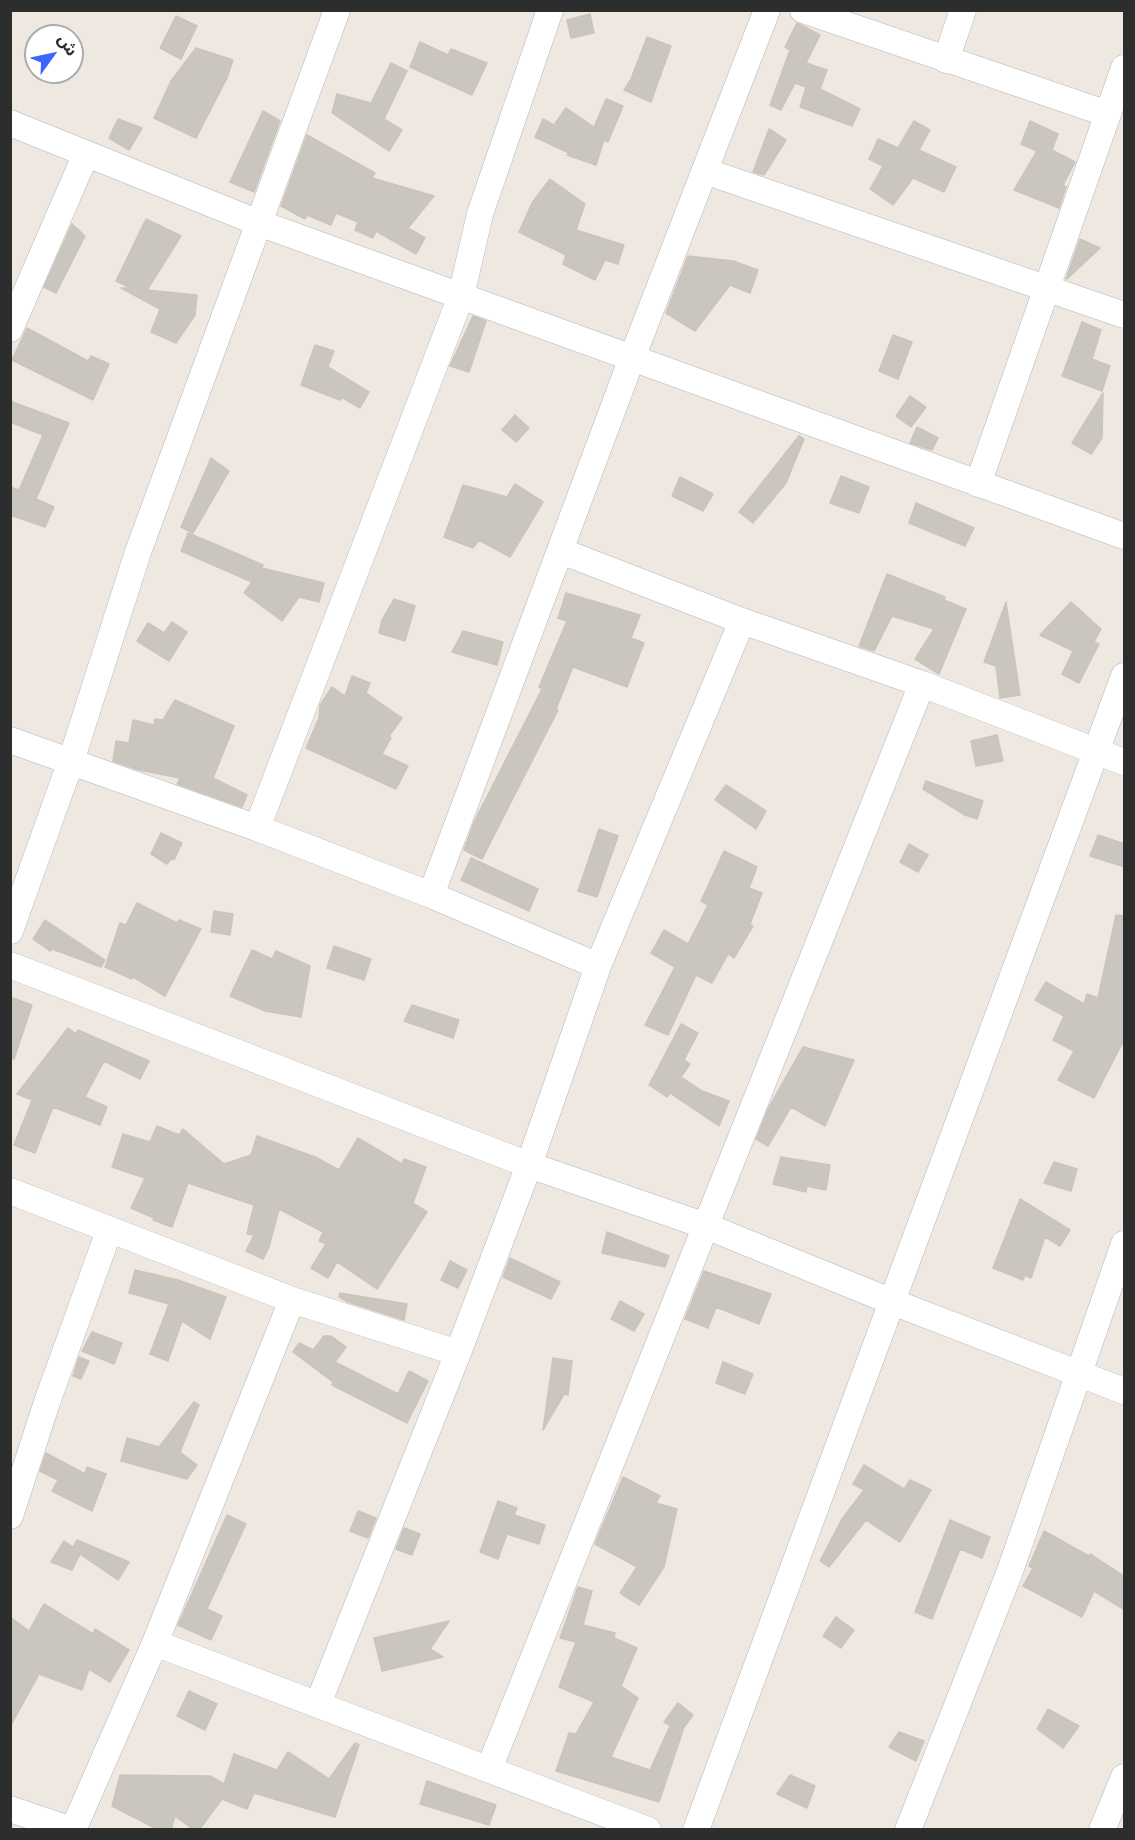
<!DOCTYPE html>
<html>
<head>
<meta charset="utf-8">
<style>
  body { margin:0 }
  #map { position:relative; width:1135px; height:1840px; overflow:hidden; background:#efe8e0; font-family:Figtree,"Noto Sans Arabic",sans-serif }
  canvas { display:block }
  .frame { position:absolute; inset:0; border:12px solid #2d2d2d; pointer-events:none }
  .north { position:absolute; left:24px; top:24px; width:60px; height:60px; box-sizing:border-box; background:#fff; border:2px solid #ababab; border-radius:50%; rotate:57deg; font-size:16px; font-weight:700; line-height:24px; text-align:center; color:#2d2d2d }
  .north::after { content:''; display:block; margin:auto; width:21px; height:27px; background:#3d66fe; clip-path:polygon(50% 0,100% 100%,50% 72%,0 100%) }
</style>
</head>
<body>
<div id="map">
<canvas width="1135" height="1840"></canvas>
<div class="frame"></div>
<div class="north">ش</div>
</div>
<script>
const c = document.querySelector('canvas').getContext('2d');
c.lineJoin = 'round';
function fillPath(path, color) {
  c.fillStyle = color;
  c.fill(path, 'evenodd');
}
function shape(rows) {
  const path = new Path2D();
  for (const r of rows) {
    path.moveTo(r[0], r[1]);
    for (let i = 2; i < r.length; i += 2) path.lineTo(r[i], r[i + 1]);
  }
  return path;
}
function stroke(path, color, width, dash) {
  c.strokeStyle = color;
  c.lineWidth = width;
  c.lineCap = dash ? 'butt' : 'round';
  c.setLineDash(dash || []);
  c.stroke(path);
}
const building = shape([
  [590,14,594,33,571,38,567,20,590,14],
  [176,16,197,26,181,59,160,48,176,16],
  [797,23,820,35,806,63,827,70,820,89,860,109,852,126,800,107,806,87,795,83,781,110,770,105,790,50,785,47,797,23],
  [647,37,671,46,651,102,624,90,631,79,647,37],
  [420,42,448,55,451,49,487,63,472,95,410,67,420,42],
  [196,48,233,60,227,78,196,138,154,118,171,81,196,48],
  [391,63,407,71,384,119,402,130,389,151,332,113,337,94,371,103,391,63],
  [606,99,623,106,608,142,604,140,596,165,567,155,569,153,535,137,543,119,554,125,566,108,594,127,606,99],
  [263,111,280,121,254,192,230,182,263,111],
  [118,119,142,128,129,150,109,138,118,119],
  [914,121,930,130,919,150,956,167,944,192,913,178,893,205,870,189,883,166,869,159,878,139,898,148,914,121],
  [1030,121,1058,134,1052,150,1075,162,1063,185,1066,187,1059,208,1014,190,1037,151,1021,144,1030,121],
  [769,129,786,140,764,175,753,172,769,129],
  [307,135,375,173,372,178,434,196,408,228,425,238,416,254,376,231,373,238,355,230,358,222,336,213,331,225,307,215,305,219,281,206,307,135],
  [550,179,585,204,576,230,624,245,618,264,605,260,595,280,563,264,566,255,519,232,532,203,550,179],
  [146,219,181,236,147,290,197,295,195,315,176,343,151,332,160,309,121,288,131,288,116,281,146,219],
  [72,224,85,236,56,293,44,287,72,224],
  [1080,239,1100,248,1067,279,1066,279,1080,239],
  [688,256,733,261,758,270,750,293,730,285,695,331,666,313,688,256],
  [473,316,486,321,469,372,450,366,473,316],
  [1082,322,1101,330,1092,359,1110,366,1102,391,1062,376,1082,322],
  [27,328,88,361,91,356,109,364,93,400,12,360,27,328],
  [893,335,912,342,898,379,879,371,893,335],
  [315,345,334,351,328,367,369,392,360,408,341,397,340,400,301,385,315,345],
  [1103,393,1102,438,1091,454,1072,443,1103,393],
  [910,396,926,407,911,427,896,416,910,396],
  [10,401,69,423,36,499,54,507,45,527,10,515,10,487,19,490,43,435,10,422,10,401],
  [515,415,529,428,516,442,502,430,515,415],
  [917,427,938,438,932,450,910,443,917,427],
  [799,436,804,439,786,483,753,523,739,512,799,436],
  [211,458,229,471,193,533,181,527,211,458],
  [841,476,869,487,859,513,830,503,841,476],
  [680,477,713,494,703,511,672,496,680,477],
  [515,484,543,502,510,557,479,540,473,548,444,537,463,485,507,497,515,484],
  [916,503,974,528,965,546,909,523,916,503],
  [188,533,231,551,263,565,252,582,181,551,188,533],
  [262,568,324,583,319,602,299,597,282,621,244,593,262,568],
  [887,574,945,597,944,600,966,609,939,674,915,659,934,629,892,616,874,651,859,646,887,574],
  [566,593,640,615,631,638,644,643,627,687,573,667,556,709,558,710,482,859,464,850,475,820,542,689,539,687,567,621,558,618,566,593],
  [394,599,415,606,405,641,379,633,382,620,394,599],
  [1006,602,1020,695,1000,698,996,666,984,662,1006,602],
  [1071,602,1101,629,1094,642,1099,644,1079,683,1062,674,1073,651,1040,635,1071,602],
  [172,622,187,632,169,661,137,641,148,623,164,633,172,622],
  [463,631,503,642,497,665,452,652,463,631],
  [352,676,370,683,366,693,402,718,389,736,391,738,382,754,408,766,396,789,306,748,319,718,320,705,332,687,345,696,352,676],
  [175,700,234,726,213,778,247,795,242,807,177,784,180,778,139,770,113,761,116,741,129,743,133,720,154,725,155,719,163,720,175,700],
  [997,735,1003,761,976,766,971,741,997,735],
  [926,781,983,801,977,819,965,815,923,789,926,781],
  [726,785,766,811,756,829,715,800,726,785],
  [599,829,618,836,597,897,578,891,599,829],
  [161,833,182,843,174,860,171,859,167,864,151,854,161,833],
  [1098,835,1125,844,1125,867,1090,856,1098,835],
  [909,844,928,855,918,872,900,862,909,844],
  [724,851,757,867,749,888,762,893,750,924,753,926,734,958,728,954,712,983,696,975,668,1035,645,1025,675,967,651,953,664,930,688,944,708,905,701,901,724,851],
  [471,858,538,889,529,911,461,880,471,858],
  [137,903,177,923,179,920,201,929,165,996,133,977,132,979,105,967,120,923,126,925,137,903],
  [214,911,233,914,230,935,211,932,214,911],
  [1116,915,1125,916,1125,1038,1094,1098,1058,1080,1074,1051,1053,1040,1064,1016,1035,1000,1046,982,1084,1004,1087,994,1098,998,1116,915],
  [45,920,105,960,101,967,52,949,50,951,33,939,45,920],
  [334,946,371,959,364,980,327,968,334,946],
  [252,950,272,959,276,951,310,966,301,1017,265,1011,230,996,252,950],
  [10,997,32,1005,14,1059,10,1058,10,997],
  [412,1005,459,1020,453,1038,404,1021,412,1005],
  [681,1024,698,1033,684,1060,690,1064,681,1077,702,1091,729,1101,719,1126,670,1093,667,1097,649,1085,681,1024],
  [68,1028,76,1034,78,1030,149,1061,140,1079,104,1061,85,1097,107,1107,100,1125,53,1107,35,1153,14,1145,32,1100,17,1094,68,1028],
  [803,1047,854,1060,825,1126,791,1107,768,1146,756,1139,769,1107,803,1047],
  [157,1126,179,1135,183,1129,224,1164,251,1155,257,1136,315,1157,339,1170,358,1138,402,1164,404,1159,426,1167,413,1203,427,1212,377,1289,337,1262,328,1278,311,1268,326,1244,319,1241,323,1232,279,1209,269,1247,263,1259,246,1251,254,1235,247,1234,254,1205,188,1183,172,1227,153,1220,154,1218,131,1208,145,1178,112,1167,123,1134,150,1142,157,1126],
  [781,1157,830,1165,826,1190,807,1186,806,1192,773,1184,781,1157],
  [1054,1162,1077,1169,1071,1191,1044,1183,1054,1162],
  [1020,1199,1070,1230,1060,1246,1045,1237,1031,1278,1025,1275,1023,1280,993,1268,1020,1199],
  [607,1232,669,1256,665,1267,602,1253,607,1232],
  [510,1258,560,1282,551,1299,503,1277,510,1258],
  [450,1261,467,1270,458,1288,441,1280,450,1261],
  [135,1270,178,1280,226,1297,210,1339,182,1321,168,1361,150,1354,169,1304,129,1293,135,1270],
  [704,1271,771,1294,759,1324,716,1307,708,1328,685,1319,704,1271],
  [340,1293,407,1304,404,1320,348,1302,339,1297,340,1293],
  [620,1301,644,1314,634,1331,611,1319,620,1301],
  [92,1332,122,1343,114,1364,82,1351,92,1332],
  [324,1336,331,1336,346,1347,335,1362,398,1394,409,1371,428,1381,407,1423,332,1385,333,1382,293,1352,299,1343,313,1350,324,1336],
  [79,1357,89,1361,81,1379,73,1376,79,1357],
  [553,1358,572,1361,568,1395,564,1394,543,1430,553,1358],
  [723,1362,753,1374,745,1394,716,1383,723,1362],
  [194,1402,199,1405,180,1452,197,1465,187,1479,121,1461,127,1438,159,1447,194,1402],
  [46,1453,85,1474,87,1467,106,1474,92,1511,52,1491,58,1480,40,1471,46,1453],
  [864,1465,904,1489,910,1480,931,1490,900,1542,866,1520,829,1567,820,1561,842,1519,864,1490,853,1484,864,1465],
  [623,1477,660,1496,656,1503,677,1509,664,1567,639,1605,620,1593,637,1567,595,1544,623,1477],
  [498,1501,517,1508,514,1515,545,1525,539,1544,507,1534,498,1559,480,1552,498,1501],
  [358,1511,376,1518,368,1538,350,1531,358,1511],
  [227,1515,246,1524,207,1609,222,1616,211,1640,178,1625,227,1515],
  [950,1520,990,1537,982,1558,960,1549,932,1619,915,1612,950,1520],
  [404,1528,420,1534,412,1555,396,1549,404,1528],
  [1044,1531,1089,1556,1090,1554,1125,1577,1125,1610,1094,1591,1082,1617,1023,1586,1033,1568,1029,1566,1044,1531],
  [77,1540,129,1562,118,1580,80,1554,72,1570,51,1562,64,1541,73,1547,77,1540],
  [578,1587,592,1591,583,1625,615,1633,614,1638,637,1648,621,1686,638,1698,611,1757,650,1770,670,1726,664,1722,678,1703,693,1715,684,1727,659,1802,556,1771,569,1733,576,1734,594,1702,559,1687,576,1642,560,1638,578,1587],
  [44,1604,93,1634,95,1629,129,1650,110,1682,89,1669,82,1690,39,1674,10,1727,10,1617,29,1631,44,1604],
  [836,1617,854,1630,841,1648,823,1636,836,1617],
  [449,1621,430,1649,443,1657,382,1671,374,1638,449,1621],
  [189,1691,217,1704,205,1730,177,1716,189,1691],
  [1048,1709,1079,1726,1063,1748,1037,1729,1048,1709],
  [899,1732,924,1741,916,1761,889,1747,899,1732],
  [355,1743,359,1745,335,1817,254,1793,247,1809,222,1799,199,1830,194,1830,175,1816,171,1830,159,1830,112,1806,120,1775,210,1776,224,1784,234,1754,277,1770,288,1752,329,1779,355,1743],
  [790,1775,815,1786,807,1808,777,1794,790,1775],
  [427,1781,496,1805,489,1825,420,1804,427,1781]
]);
fillPath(building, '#cac5bf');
stroke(building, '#cbc4b9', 1.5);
const minor = shape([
  [803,10,1108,114],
  [946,60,963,10],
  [10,123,259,223,1124,536],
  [705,171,1124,315],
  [10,329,86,154],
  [978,484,1124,68],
  [561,551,742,621,922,684,1124,762],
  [10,740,257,828,431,895,598,966],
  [257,828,461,296,480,214,550,10],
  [431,895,632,358,767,10],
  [10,931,71,761,138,552,337,10],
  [10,965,529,1165,706,1226,890,1301,1124,1391],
  [10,1191,292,1300,458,1353],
  [10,1516,47,1402,109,1231],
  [155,1643,648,1830],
  [318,1704,458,1353,529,1165,598,966,742,621],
  [489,1769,922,684],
  [10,1809,72,1830],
  [73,1830,155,1643,292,1300],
  [696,1830,1124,676],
  [908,1830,1010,1571,1124,1244],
  [1102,1830,1124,1777]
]);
stroke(minor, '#b3b6c1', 27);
stroke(minor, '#fff', 26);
</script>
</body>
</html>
